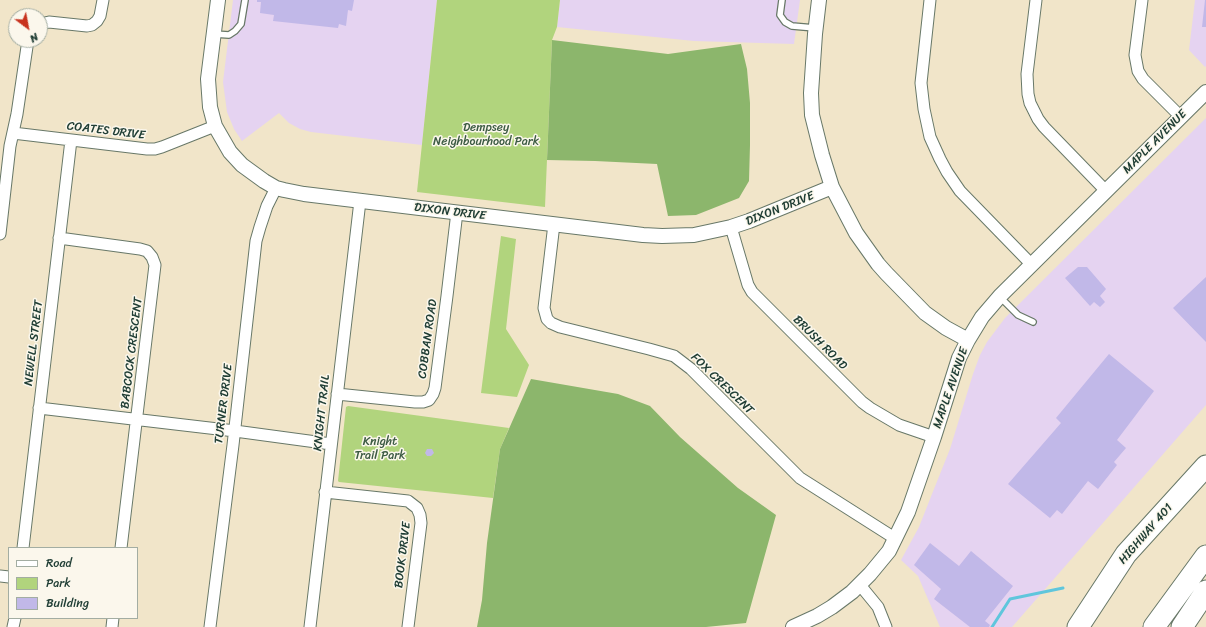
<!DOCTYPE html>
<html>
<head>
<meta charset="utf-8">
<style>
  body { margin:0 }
  #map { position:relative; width:1206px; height:627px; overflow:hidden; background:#f1e5c9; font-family:Sriracha,sans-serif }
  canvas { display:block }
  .legend { position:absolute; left:8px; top:547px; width:130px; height:72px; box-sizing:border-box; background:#fbf7ec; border:1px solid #a3ada2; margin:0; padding:5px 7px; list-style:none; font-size:12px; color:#1f3d34 }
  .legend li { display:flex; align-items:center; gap:8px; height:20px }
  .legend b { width:20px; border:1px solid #a3ada2 }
  .north { position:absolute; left:8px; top:8px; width:40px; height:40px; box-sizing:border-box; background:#fbf7ec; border:1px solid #a3ada2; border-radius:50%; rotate:148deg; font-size:11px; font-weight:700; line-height:16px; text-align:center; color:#1f3d34 }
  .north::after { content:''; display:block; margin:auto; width:14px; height:18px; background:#c8321e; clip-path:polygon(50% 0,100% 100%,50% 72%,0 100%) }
</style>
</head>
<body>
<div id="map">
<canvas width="1206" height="627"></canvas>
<ul class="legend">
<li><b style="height:5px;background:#fff"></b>Road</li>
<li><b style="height:11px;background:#b1d47d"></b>Park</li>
<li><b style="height:11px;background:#c1b8e8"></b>Building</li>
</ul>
<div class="north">N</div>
</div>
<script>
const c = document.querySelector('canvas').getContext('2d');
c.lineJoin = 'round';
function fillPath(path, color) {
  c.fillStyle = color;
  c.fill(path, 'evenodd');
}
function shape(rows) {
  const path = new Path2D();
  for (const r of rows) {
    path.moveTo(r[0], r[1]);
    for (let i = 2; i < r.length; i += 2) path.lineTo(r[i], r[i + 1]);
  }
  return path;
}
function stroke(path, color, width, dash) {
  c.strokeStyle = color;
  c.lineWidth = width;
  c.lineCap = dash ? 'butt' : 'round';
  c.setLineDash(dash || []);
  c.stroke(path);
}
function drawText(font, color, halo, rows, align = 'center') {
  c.font = font + ' Sriracha,sans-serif';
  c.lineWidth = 3;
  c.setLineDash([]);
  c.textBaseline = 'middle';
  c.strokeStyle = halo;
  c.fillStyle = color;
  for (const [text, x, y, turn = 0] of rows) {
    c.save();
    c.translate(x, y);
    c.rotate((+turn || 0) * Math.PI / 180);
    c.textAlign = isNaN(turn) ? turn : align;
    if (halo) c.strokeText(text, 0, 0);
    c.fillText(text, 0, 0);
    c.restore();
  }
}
fillPath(shape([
  [233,0,437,0,422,145,311,132,300,129,289,123,279,113,242,141,234,129,227,112,223,82],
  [560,0,800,0,794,44,694,41,557,27],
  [1195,0,1206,0,1206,66,1205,67,1189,50],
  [1206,118,1206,405,1012,627,940,627,918,576,901,560,919,527,932,494,950,449,973,374,980,355,987,342,1005,318]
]), '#e5d3f1');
fillPath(shape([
  [437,0,560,0,557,27,552,40,545,207,417,192],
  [501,236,516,239,506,329,529,365,517,397,481,393],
  [348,406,509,428,500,449,493,498,339,482,338,481,346,407]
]), '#b1d47d');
fillPath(shape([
  [552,40,668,54,741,44,747,69,750,103,750,145,749,181,739,198,696,215,668,216,657,164,595,161,547,160],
  [531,379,618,394,650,406,680,437,738,488,776,515,746,623,706,627,477,627,482,600,487,543,500,449]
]), '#8cb66c');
stroke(shape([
  [992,627,1010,599,1063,588]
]), '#5fc6dc', 3);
fillPath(shape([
  [257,0,354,0,352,11,348,10,346,26,339,24,338,28,273,21,274,15,260,13,261,2,257,2],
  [1205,0,1206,0,1206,27,1202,27],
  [1078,267,1087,267,1106,289,1100,296,1105,302,1100,307,1094,302,1090,306,1065,278],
  [1206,277,1206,342,1173,308],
  [1109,354,1154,391,1117,440,1126,448,1114,462,1117,465,1098,489,1088,481,1062,514,1057,510,1050,518,1008,484,1061,423,1056,418],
  [427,449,432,449,434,453,431,456,427,456,425,453],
  [930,543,959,566,971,551,1013,586,985,621,990,625,989,627,970,627,934,599,941,589,914,565]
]), '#c1b8e8');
const service = shape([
  [782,0,780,15,785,22,792,26,815,28],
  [214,34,229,35,235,31,241,24,245,0],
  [1000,297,1018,315,1033,322]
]);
const minor = shape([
  [930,0,921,83,924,109,930,137,940,159,947,172,960,191,1032,265],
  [1036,0,1027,74,1028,94,1030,103,1038,119,1044,127,1106,191],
  [1142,0,1135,55,1138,71,1143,79,1181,117],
  [40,24,49,22,87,26,92,25,97,21,100,16,103,0],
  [13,133,147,149,155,149,162,147,215,126],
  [554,224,544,308,547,319,551,323,560,327,649,349,674,356,691,369,800,478,896,539],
  [731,227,748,285,752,292,862,402,870,408,899,425,934,437],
  [0,234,10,146,17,114,28,40],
  [59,238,140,249,147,251,152,257,155,265,121,548],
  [337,394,415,402,423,402,429,400,433,394,435,388,447,296,457,212],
  [39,408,235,431,331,444],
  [325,492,408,501,417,508,420,515,421,523,408,627],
  [23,548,71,140],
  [0,576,9,577],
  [860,585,878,607,886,627],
  [13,627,15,618],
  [112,627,113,618],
  [210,627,233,445,256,241,260,227,267,206,276,188],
  [310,627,360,201]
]);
const tertiary = shape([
  [218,0,208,79,210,107,215,126,230,152,242,165,264,181,276,188,284,190,304,194,643,235,662,236,694,235,731,227,749,221,832,187],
  [819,0,815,34,811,93,812,115,822,155,832,187,856,233,878,264,886,273,925,313,946,328,968,340],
  [793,627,817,616,832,607,852,592,870,574,889,551,908,512,934,437,959,358,968,340,982,317,1000,296,1206,92]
]);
const motorway = shape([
  [1078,627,1126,554,1206,466],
  [1154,627,1206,556],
  [1182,627,1206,591]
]);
stroke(service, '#687868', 8);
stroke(minor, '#687868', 13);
stroke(tertiary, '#687868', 16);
stroke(motorway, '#687868', 23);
stroke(service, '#fff', 5.5);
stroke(minor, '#fff', 11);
stroke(tertiary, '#fff', 14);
stroke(motorway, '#fff', 21);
drawText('12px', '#3c5b43', '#fbf7ec', [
  ["Dempsey",486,128],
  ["Neighbourhood Park",486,142],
  ["Knight",380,442],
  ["Trail Park",380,456]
]);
drawText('12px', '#1f3d34', '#fbf7ec', [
  ["COATES DRIVE",106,131,7],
  ["MAPLE AVENUE",1155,142,-45],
  ["DIXON DRIVE",780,209,-22],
  ["DIXON DRIVE",450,212,7],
  ["COBBAN ROAD",428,339,-82],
  ["NEWELL STREET",34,343,-83],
  ["BRUSH ROAD",820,343,45],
  ["BABCOCK CRESCENT",132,353,-83],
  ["FOX CRESCENT",722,384,44],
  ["MAPLE AVENUE",951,388,-71],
  ["TURNER DRIVE",224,404,-83],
  ["KNIGHT TRAIL",322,413,-84],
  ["HIGHWAY 401",1146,534,-49],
  ["BOOK DRIVE",403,555,-83]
]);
</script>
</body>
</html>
